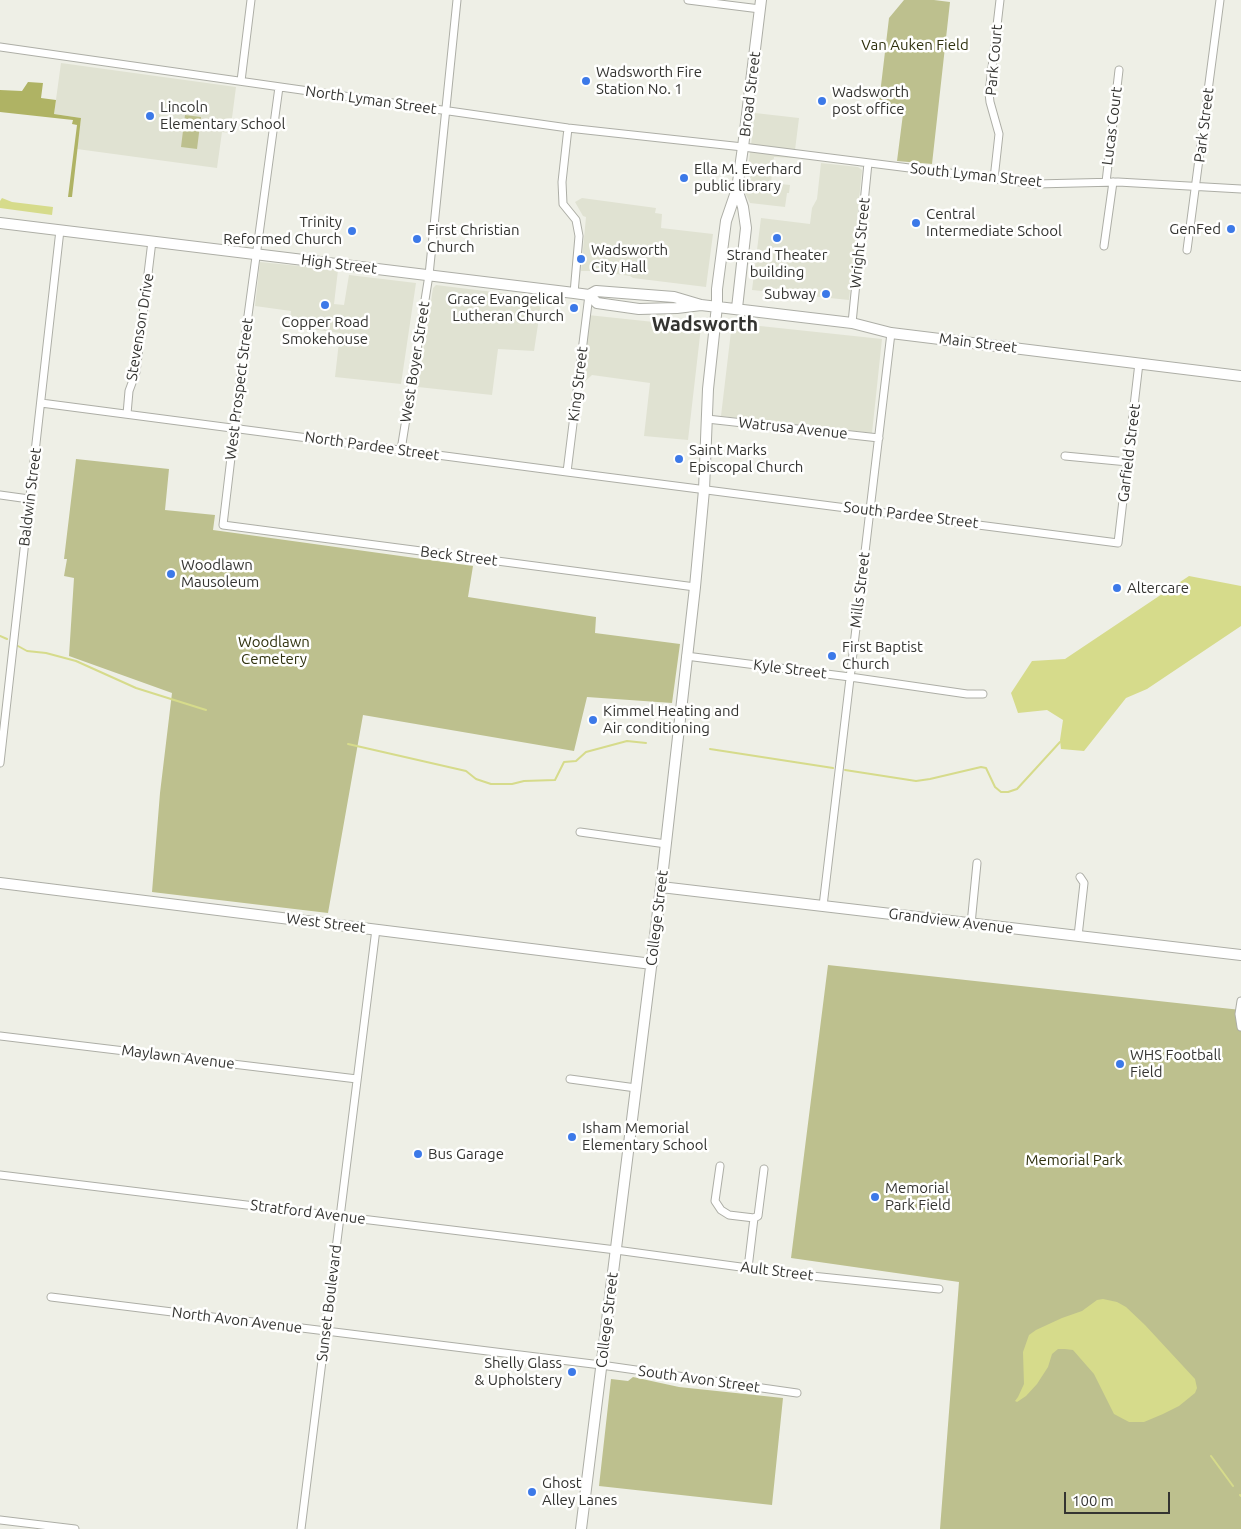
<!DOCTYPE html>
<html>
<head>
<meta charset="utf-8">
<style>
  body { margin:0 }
  #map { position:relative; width:1241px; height:1529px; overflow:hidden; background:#eeefe6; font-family:Ubuntu,sans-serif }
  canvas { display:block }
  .scale { position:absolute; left:1064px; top:1492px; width:106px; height:22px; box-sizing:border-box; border:2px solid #343431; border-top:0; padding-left:6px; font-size:15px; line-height:18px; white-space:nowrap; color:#343431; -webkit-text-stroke:4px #fffffe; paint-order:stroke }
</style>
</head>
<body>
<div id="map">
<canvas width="1241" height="1529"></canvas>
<div class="scale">100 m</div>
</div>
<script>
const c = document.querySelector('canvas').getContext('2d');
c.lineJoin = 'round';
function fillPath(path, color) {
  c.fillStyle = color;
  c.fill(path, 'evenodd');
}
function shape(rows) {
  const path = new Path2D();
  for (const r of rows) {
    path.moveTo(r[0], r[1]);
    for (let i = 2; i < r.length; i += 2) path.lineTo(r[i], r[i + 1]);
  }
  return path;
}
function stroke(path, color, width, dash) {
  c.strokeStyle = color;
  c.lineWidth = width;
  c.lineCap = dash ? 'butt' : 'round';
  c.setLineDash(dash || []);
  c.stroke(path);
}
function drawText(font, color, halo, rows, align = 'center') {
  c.font = font + ' Ubuntu,sans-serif';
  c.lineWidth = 5;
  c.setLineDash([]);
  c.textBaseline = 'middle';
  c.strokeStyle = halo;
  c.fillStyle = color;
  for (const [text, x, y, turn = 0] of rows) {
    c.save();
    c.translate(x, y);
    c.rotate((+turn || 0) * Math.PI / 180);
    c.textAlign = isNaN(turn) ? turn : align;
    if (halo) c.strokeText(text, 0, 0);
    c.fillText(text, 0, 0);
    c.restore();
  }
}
fillPath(shape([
  [61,63,236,87,230,133,222,132,217,168,77,149,81,118,54,114],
  [755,113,799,118,794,158,774,157,771,183,790,185,789,193,787,193,785,207,750,203,745,193],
  [821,163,858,167,862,170,849,300,752,290,761,218,810,224,812,208,817,199],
  [582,198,656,208,655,213,662,214,661,228,713,234,706,287,633,278,630,276,595,271,581,271,586,217,583,216,575,202],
  [260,262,338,270,334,304,344,305,349,275,416,283,401,384,335,377,340,333,289,326,291,311,255,306],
  [436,285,542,298,534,351,498,349,492,395,418,387,433,288],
  [588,315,701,327,688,440,644,436,650,383,592,375,579,387],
  [732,323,882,339,872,433,721,416]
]), '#e0e2d2');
fillPath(shape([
  [904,0,934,0,950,2,932,164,897,161,903,114,878,111,889,18],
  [185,115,201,117,197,149,181,147],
  [76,459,169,469,165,510,215,515,213,530,473,566,468,597,596,617,595,633,680,644,672,703,587,697,574,751,363,715,328,913,152,892,160,793,172,693,69,656,74,578,64,576,67,559,64,559],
  [828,965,1241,1010,1241,1529,940,1529,959,1282,791,1258],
  [633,1377,679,1387,783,1398,772,1505,599,1486,611,1379,628,1381]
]), '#bdc08e');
fillPath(shape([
  [28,82,43,83,41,98,56,100,54,114,81,118,72,197,68,197,77,125,72,124,73,120,0,112,0,90,22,91]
]), '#afb364');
fillPath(shape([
  [2,198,12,202,53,207,52,215,0,208,0,201],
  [1189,576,1241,586,1241,626,1147,689,1126,698,1084,751,1061,749,1060,740,1063,720,1047,710,1018,713,1011,693,1032,661,1065,659],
  [1103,1299,1117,1302,1126,1307,1145,1325,1195,1379,1197,1388,1195,1393,1179,1406,1163,1414,1144,1422,1129,1422,1114,1414,1094,1374,1073,1350,1065,1349,1058,1349,1052,1354,1048,1367,1037,1384,1026,1396,1017,1402,1015,1401,1018,1397,1024,1384,1023,1352,1029,1335,1036,1330,1062,1318,1082,1311,1097,1300]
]), '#d6db8b');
stroke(shape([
  [0,636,7,639],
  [18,646,27,651,46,653,76,661,136,688,206,710],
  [348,744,466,771,476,779,491,784,512,784,524,781,555,780,564,762,576,761,586,752,627,741,646,743],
  [710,749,833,768],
  [845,770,916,781,930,779,981,767,986,768,995,787,1001,792,1008,792,1017,789,1060,742],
  [1211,1456,1233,1486],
  [1240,1495,1241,1496]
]), '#d6db8b', 2);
const street = shape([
  [688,0,760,9],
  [0,47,568,128,743,147,1036,184,1118,182,1241,189],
  [241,81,251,0],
  [279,87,247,323,223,525,695,587],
  [568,128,562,182,563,204,576,220,579,236,574,293],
  [994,179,999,134,990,102,989,93,1000,0],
  [1106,182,1119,70],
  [1104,246,1113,182],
  [1187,250,1220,0],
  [852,323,868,163],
  [41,403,567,472,1118,543,1139,363],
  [127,414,129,391,136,372,152,241],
  [707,419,879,438],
  [401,450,429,275,457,0],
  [1065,456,1128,462],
  [567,472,589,295],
  [0,495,29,499],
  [686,656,850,677,967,694,983,694],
  [0,763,60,230],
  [580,832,666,844],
  [823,906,891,333],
  [971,924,977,863],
  [1078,936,1084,883,1080,877],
  [1241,1001,1239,1014,1241,1027],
  [0,1036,357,1079],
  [570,1079,636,1088],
  [720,1166,715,1201,721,1210,729,1215,754,1218,758,1216,764,1169],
  [0,1175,616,1250,792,1274,939,1289],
  [748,1268,754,1218],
  [51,1297,601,1365,797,1393],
  [0,1520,75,1529],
  [301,1529,376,929]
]);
const secondary = shape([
  [0,223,574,293,589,295,597,303,639,309,677,308,701,305],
  [589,295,596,291,674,297,701,305,852,323,891,333,1241,376],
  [737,308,746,228,743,207,737,189],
  [0,883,652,964],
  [661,887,1241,955],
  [581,1529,661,887,695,587,704,490,708,389,717,306,717,289,726,221,737,189,743,147,761,0]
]);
stroke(street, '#adaea6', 9);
stroke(secondary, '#adaea6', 12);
stroke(street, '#fff', 7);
stroke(secondary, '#fff', 10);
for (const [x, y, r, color] of [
  [586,81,5,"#3c79e8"],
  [822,101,5,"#3c79e8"],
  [150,116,5,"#3c79e8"],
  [684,178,5,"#3c79e8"],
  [916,223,5,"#3c79e8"],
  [1231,229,5,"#3c79e8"],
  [352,231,5,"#3c79e8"],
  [777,238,5,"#3c79e8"],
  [417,239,5,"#3c79e8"],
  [581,259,5,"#3c79e8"],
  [826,294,5,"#3c79e8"],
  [325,305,5,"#3c79e8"],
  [574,308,5,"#3c79e8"],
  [679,459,5,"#3c79e8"],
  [171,574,5,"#3c79e8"],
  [1117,588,5,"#3c79e8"],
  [832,656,5,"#3c79e8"],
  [593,720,5,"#3c79e8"],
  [1120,1064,5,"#3c79e8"],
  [572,1137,5,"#3c79e8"],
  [418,1154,5,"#3c79e8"],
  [875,1197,5,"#3c79e8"],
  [572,1372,5,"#3c79e8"],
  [532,1492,5,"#3c79e8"]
]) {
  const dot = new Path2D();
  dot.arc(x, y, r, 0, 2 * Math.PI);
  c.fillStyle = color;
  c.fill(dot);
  stroke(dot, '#fffffe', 2);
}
drawText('15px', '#2f310e', '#fffffe', [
  ["Van Auken Field",915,45],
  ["Woodlawn",274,642],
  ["Cemetery",274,659],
  ["Memorial Park",1074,1160]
]);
drawText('15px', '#343431', '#fffffe', [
  ["Park Court",994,60,-85],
  ["Broad Street",750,94,-83],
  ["North Lyman Street",371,100,8],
  ["Park Street",1204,125,-83],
  ["Lucas Court",1112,126,-83],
  ["South Lyman Street",976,175,6],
  ["Wright Street",860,243,-84],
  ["High Street",339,264,7],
  ["Stevenson Drive",140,327,-81],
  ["Main Street",978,343,7],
  ["West Boyer Street",415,362,-81],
  ["King Street",578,384,-83],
  ["West Prospect Street",239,389,-83],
  ["Watrusa Avenue",793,428,6],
  ["North Pardee Street",372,446,8],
  ["Garfield Street",1129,453,-83],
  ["Baldwin Street",30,497,-83],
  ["South Pardee Street",911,515,7],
  ["Beck Street",459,556,7],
  ["Mills Street",860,590,-83],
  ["Kyle Street",790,669,7],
  ["College Street",657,918,-83],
  ["Grandview Avenue",951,921,7],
  ["West Street",326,923,7],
  ["Maylawn Avenue",178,1057,7],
  ["Stratford Avenue",308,1212,7],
  ["Ault Street",777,1271,7],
  ["Sunset Boulevard",329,1303,-83],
  ["North Avon Avenue",237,1320,7],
  ["College Street",607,1320,-83],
  ["South Avon Street",699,1379,8]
]);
drawText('15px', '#343431', '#fffffe', [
  ["Wadsworth Fire",596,72],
  ["Station No. 1",596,89],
  ["Wadsworth",832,92],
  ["post office",832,109],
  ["Lincoln",160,107],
  ["Elementary School",160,124],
  ["Ella M. Everhard",694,169],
  ["public library",694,186],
  ["Central",926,214],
  ["Intermediate School",926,231],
  ["Trinity",342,222,"right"],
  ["Reformed Church",342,239,"right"],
  ["GenFed",1221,229,"right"],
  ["First Christian",427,230],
  ["Church",427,247],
  ["Wadsworth",591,250],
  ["City Hall",591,267],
  ["Strand Theater",777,255,"center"],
  ["building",777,272,"center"],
  ["Subway",816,294,"right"],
  ["Grace Evangelical",564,299,"right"],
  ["Lutheran Church",564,316,"right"],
  ["Copper Road",325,322,"center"],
  ["Smokehouse",325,339,"center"],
  ["Saint Marks",689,450],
  ["Episcopal Church",689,467],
  ["Woodlawn",181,565],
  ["Mausoleum",181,582],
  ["Altercare",1127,588],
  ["First Baptist",842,647],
  ["Church",842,664],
  ["Kimmel Heating and",603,711],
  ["Air conditioning",603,728],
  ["WHS Football",1130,1055],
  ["Field",1130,1072],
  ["Isham Memorial",582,1128],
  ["Elementary School",582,1145],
  ["Bus Garage",428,1154],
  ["Memorial",885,1188],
  ["Park Field",885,1205],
  ["Shelly Glass",562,1363,"right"],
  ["& Upholstery",562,1380,"right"],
  ["Ghost",542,1483],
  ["Alley Lanes",542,1500]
], 'left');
drawText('bold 20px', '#343431', '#fffffe', [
  ["Wadsworth",705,324]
]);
</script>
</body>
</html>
